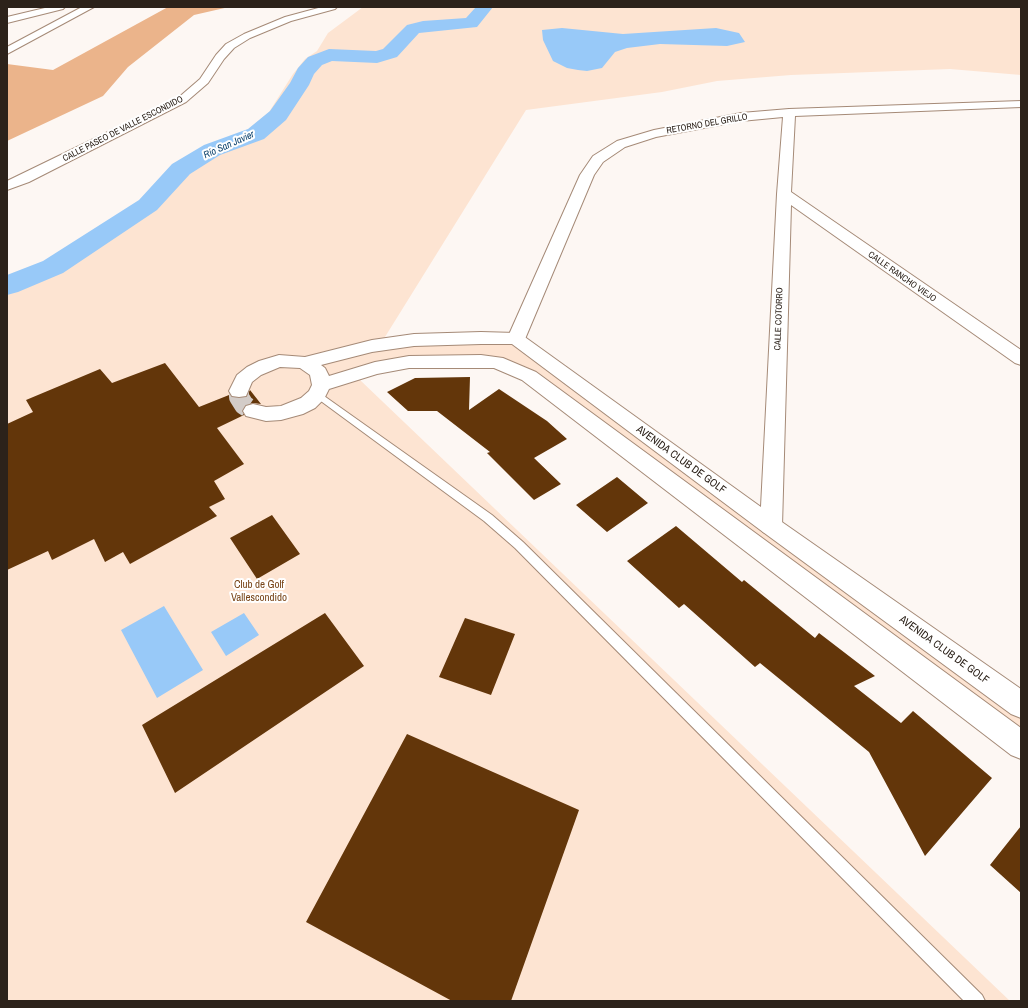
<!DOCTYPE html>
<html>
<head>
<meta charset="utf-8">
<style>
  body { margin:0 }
  #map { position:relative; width:1028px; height:1008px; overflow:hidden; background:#fdf7f3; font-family:"Archivo Narrow",sans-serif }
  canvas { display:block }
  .frame { position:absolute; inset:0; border:8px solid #2c221a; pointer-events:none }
</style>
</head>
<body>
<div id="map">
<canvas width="1028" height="1008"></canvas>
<div class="frame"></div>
</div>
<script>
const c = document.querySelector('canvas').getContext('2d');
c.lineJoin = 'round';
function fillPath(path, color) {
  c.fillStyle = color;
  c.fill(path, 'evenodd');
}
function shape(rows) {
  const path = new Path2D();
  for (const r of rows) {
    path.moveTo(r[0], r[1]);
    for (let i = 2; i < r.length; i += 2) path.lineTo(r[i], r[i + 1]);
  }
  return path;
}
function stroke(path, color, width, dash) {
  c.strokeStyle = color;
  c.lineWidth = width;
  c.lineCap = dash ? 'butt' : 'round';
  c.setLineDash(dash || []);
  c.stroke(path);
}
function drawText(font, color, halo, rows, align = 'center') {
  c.font = font + ' "Archivo Narrow",sans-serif';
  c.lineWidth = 4;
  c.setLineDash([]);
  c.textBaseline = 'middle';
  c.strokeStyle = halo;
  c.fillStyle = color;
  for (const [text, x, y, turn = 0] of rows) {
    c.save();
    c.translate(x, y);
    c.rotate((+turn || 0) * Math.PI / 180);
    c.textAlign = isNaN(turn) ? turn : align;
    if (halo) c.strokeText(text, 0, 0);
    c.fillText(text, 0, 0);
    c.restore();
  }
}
fillPath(shape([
  [363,7,1021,7,1021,75,950,69,791,75,717,81,662,92,526,110,380,345,516,339,1021,705,1021,745,529,376,481,361,365,371,360,380,1010,1001,7,1001,7,276,32,270,99,230,140,200,164,175,184,159,246,131,269,112,293,74,305,59,317,51,328,33]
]), '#fde4d2');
fillPath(shape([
  [168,7,229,7,194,15,128,67,103,96,7,141,7,64,53,70]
]), '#ebb48b');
fillPath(shape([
  [562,28,623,34,716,28,739,33,745,42,727,46,660,44,627,48,615,52,602,68,587,71,578,70,567,68,553,61,543,40,542,30],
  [164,606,203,670,157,698,121,630],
  [244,613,259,635,226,656,211,632]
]), '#98c9f8');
fillPath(shape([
  [476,7,493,7,477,27,419,33,397,57,377,63,332,61,322,65,314,74,309,85,286,120,264,139,220,155,190,174,157,210,63,273,18,292,7,295,7,275,43,261,139,200,172,164,204,145,248,129,270,111,290,83,298,68,308,57,329,49,376,51,383,49,407,25,423,21,466,18,476,7]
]), '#98c9f8');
fillPath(shape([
  [165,363,199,407,229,395,232,397,246,397,250,390,261,404,253,403,246,405,242,410,244,415,217,428,244,464,214,481,225,499,209,507,217,516,130,564,123,552,105,562,94,539,52,560,48,551,7,570,7,424,33,412,26,400,100,369,112,383],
  [470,377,469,410,499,389,547,421,567,439,534,458,561,484,534,500,487,453,490,452,437,411,408,411,387,392,415,378],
  [617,477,648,503,607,532,576,505],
  [272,515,300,554,257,579,230,538],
  [676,526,742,582,744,580,815,638,819,633,875,676,854,686,901,723,913,711,992,778,925,856,869,752,760,663,755,667,684,604,679,608,627,561],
  [325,613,364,666,175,793,142,725],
  [465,618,515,634,491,695,439,677],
  [407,734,579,810,511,1001,452,1001,306,922],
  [1021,826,1021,893,990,865]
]), '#63360a');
stroke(shape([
  [239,391,239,397,244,405,253,411]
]), '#d3ccc8', 20, [20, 10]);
const service = shape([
  [317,391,492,515,523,542,982,995,985,1001,964,1001,515,548,484,521,314,396,312,394,314,392,317,391]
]);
const minor = shape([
  [82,7,94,7,7,54,7,47,82,7],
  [322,7,337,7,335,9,291,21,250,38,234,48,224,59,208,83,186,102,29,182,7,190,7,181,178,98,200,79,216,55,226,44,244,34,285,17,322,7],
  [1021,101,1021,107,795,116,791,192,1021,350,1021,365,1015,363,791,205,782,526,779,532,771,535,763,532,760,526,777,194,783,117,741,121,656,137,625,147,603,162,594,175,525,339,522,343,516,345,510,343,507,339,580,175,593,156,617,141,654,130,741,113,789,109,1021,101]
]);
const tertiary = shape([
  [49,7,65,7,63,9,7,23,7,17,49,7],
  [481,332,516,333,522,335,779,520,1021,689,1021,718,1011,714,763,532,512,344,481,344,414,346,372,352,321,365,325,368,329,376,375,362,409,356,481,355,503,358,536,372,1021,728,1021,759,1011,755,522,380,494,368,409,368,377,374,329,389,324,399,315,408,303,414,281,420,266,421,246,416,243,411,246,406,253,404,266,407,281,406,301,398,309,391,312,385,310,375,300,368,280,367,261,375,252,382,246,396,239,397,232,396,229,391,237,375,247,367,259,361,279,355,305,357,372,340,414,334,481,332]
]);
stroke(service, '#a58a77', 2);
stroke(minor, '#a58a77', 2);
stroke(tertiary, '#a58a77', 2);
fillPath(service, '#fff');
fillPath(minor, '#fff');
fillPath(tertiary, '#fff');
drawText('9px', '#2c221a', '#fff', [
  ["RETORNO DEL GRILLO",707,124,-10],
  ["CALLE PASEO DE VALLE ESCONDIDO",123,129,-27],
  ["CALLE RANCHO VIEJO",902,277,35],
  ["CALLE COTORRO",779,319,-88]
]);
drawText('italic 10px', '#0d436e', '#fff', [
  ["Río San Javier",229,145,-24]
]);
drawText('11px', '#2c221a', '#fff', [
  ["AVENIDA CLUB DE GOLF",681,460,36],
  ["AVENIDA CLUB DE GOLF",944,650,36]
]);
drawText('11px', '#794619', '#fff', [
  ["Club de Golf",259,585],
  ["Vallescondido",259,598]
]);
</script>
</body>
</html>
